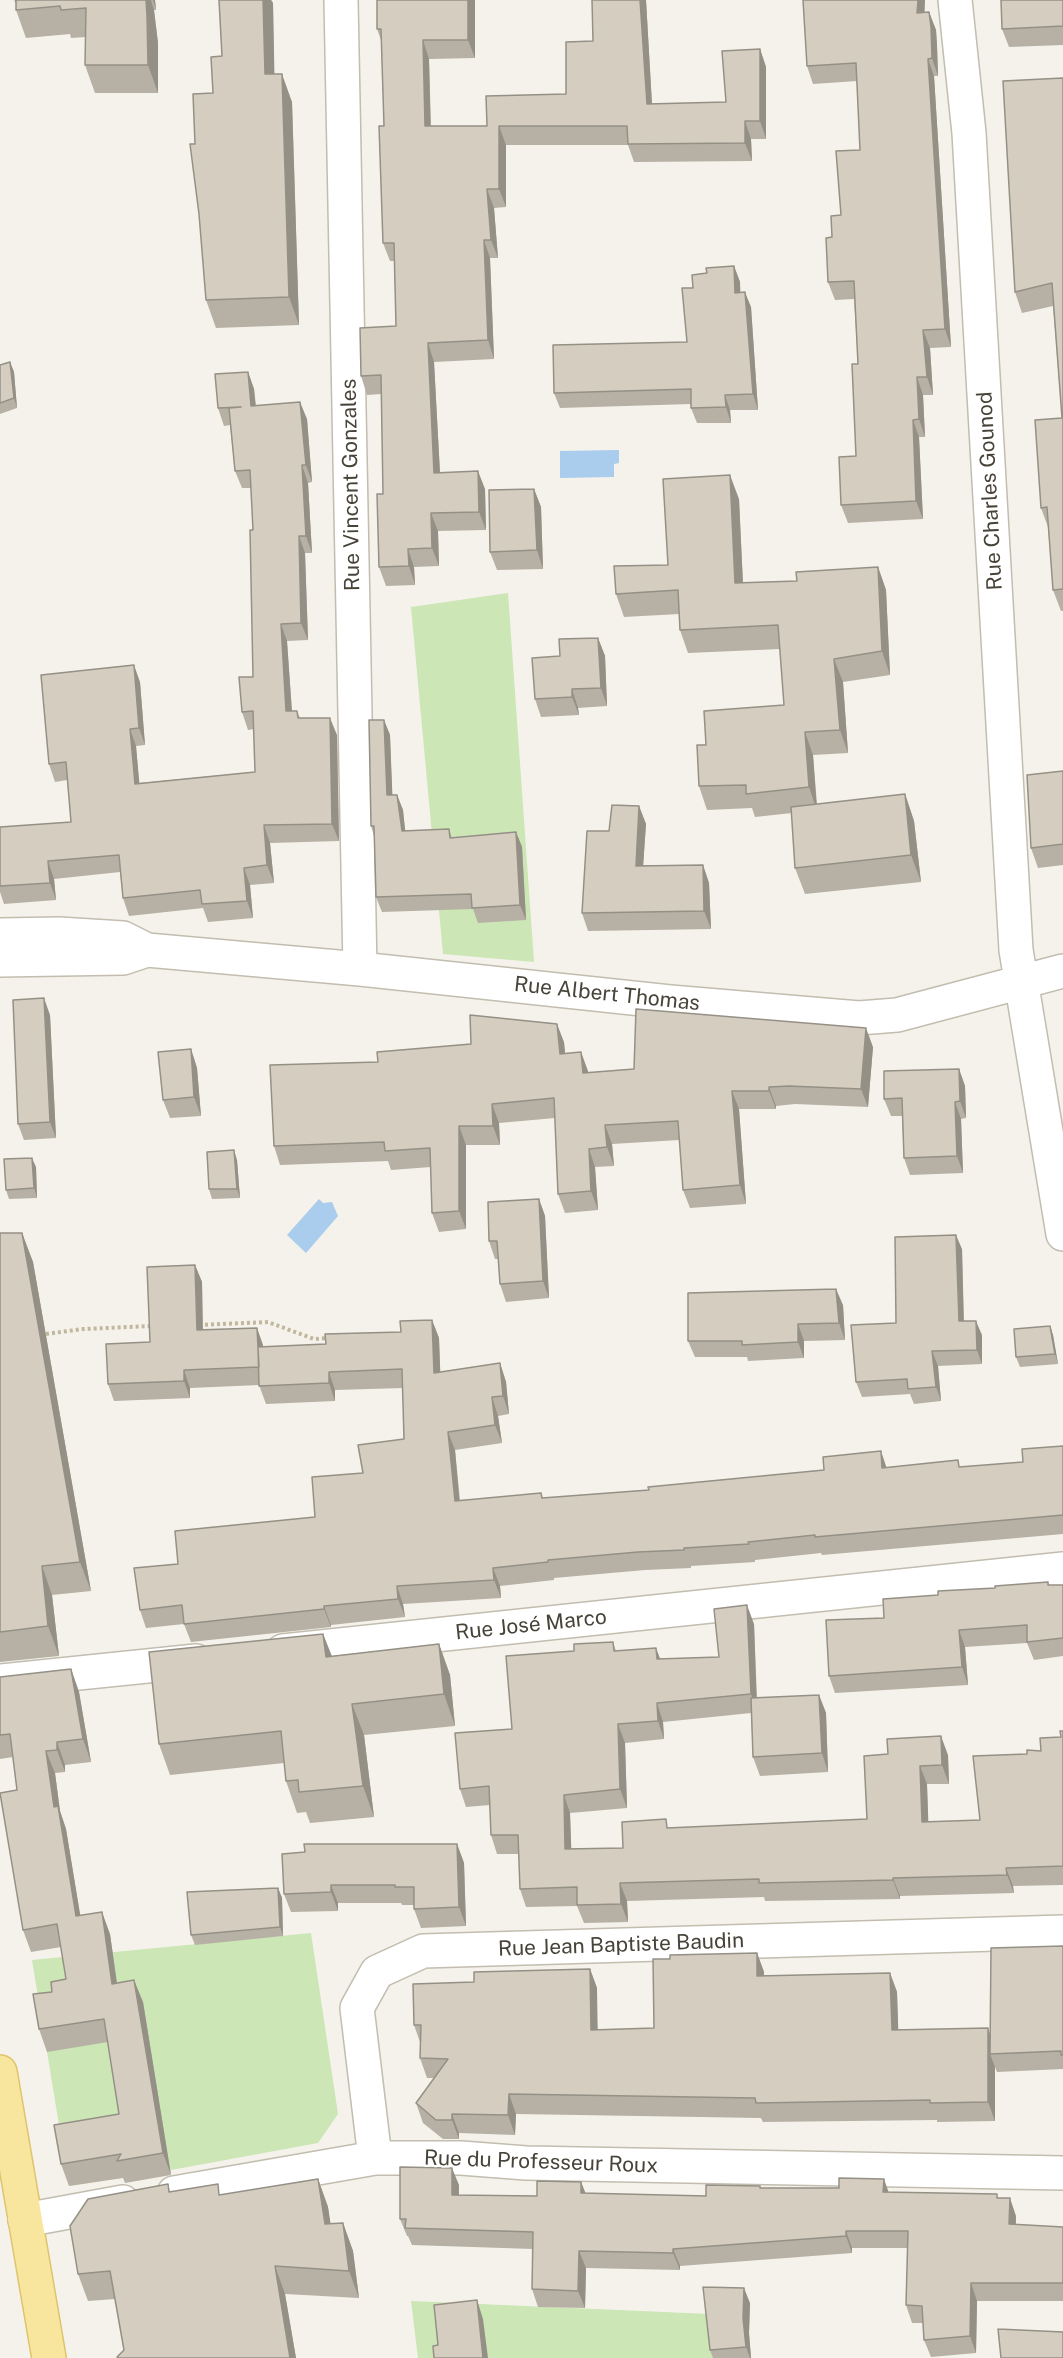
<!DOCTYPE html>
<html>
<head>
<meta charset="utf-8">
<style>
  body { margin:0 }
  canvas { display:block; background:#f4f2ea }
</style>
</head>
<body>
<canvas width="1063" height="2358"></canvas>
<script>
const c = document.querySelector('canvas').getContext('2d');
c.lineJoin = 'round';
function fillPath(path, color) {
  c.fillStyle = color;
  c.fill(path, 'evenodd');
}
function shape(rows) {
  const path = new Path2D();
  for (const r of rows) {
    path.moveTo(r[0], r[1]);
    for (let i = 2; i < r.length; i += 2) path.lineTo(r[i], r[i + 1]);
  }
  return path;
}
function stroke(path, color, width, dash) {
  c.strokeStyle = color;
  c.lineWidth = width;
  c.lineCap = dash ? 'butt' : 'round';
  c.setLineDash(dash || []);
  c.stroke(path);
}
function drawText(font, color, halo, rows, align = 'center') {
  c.font = font + ' "Public Sans",sans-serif';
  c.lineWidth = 4.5;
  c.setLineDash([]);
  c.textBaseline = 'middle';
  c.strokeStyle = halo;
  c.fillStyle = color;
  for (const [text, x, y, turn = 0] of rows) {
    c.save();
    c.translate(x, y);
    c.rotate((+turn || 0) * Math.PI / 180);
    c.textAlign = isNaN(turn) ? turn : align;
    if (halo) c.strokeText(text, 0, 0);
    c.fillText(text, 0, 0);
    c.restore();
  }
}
fillPath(shape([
  [508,593,534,962,443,954,411,607],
  [311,1933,338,2114,318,2143,171,2170,69,2186,32,1960],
  [411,2301,710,2314,714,2358,418,2358]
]), '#cce6b5');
fillPath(shape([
  [619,450,619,463,614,464,614,477,560,478,560,451],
  [319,1199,323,1203,332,1202,338,1216,306,1253,287,1235]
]), '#aacced');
const minor = shape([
  [341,0,360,969],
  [955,0,969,133,1016,950,1063,1234],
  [0,935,59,934,123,938,145,949],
  [0,960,123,958,147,950,360,969,670,1002,859,1018,897,1015,1063,971],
  [283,1651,1063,1569],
  [0,1681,196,1661],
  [375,2158,357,2008,377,1972,423,1951,1063,1932],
  [174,2193,375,2158,461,2158,526,2163,1063,2173],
  [25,2220,123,2202]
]);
const major = shape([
  [0,2072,49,2358]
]);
stroke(minor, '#c2bdaf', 36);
stroke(major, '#dec46e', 36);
stroke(shape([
  [199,1325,268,1322,314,1339,329,1338],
  [46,1334,83,1329,152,1326]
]), '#c0b79e', 4, [3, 3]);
stroke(minor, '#fff', 33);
stroke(major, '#f9e69e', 33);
fillPath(shape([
  [14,0,155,0,156,10,154,10,158,43,158,93,95,93,85,65,86,37,71,38,70,34,26,38,16,10,16,4],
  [219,0,271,0,273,3,274,74,292,102,299,325,216,328,206,300,195,144,213,93,222,56],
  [475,0,475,58,429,59,431,126,487,126,566,94,593,41,592,0,646,0,652,104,726,102,760,49,766,67,766,139,751,139,752,161,634,162,628,145,506,145,506,207,494,208,498,258,490,258,494,359,434,362,440,473,485,489,486,530,438,531,439,566,414,567,415,585,386,586,379,567,383,494,381,394,367,395,361,376,396,326,394,261,390,261,383,243,384,126,381,40,377,29],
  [1063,0,1063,45,1009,47,1002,29],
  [929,12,936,30,937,45,938,76,934,76,951,347,930,348,933,395,923,395,925,437,919,437,923,519,848,523,841,505,856,456,858,364,854,299,835,300,828,282,832,237,841,215,860,150,857,81,813,84,807,66,924,13],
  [1063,78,1063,611,1061,611,1053,590,1048,527,1041,508,1062,418,1053,306,1022,313,1015,292],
  [734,266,740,282,740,292,751,307,758,410,730,410,731,423,697,423,691,408,691,404,560,408,554,393,687,342,693,288,707,273],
  [10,362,14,372,17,408,0,414,0,365],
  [248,372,254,389,256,405,307,419,312,482,308,483,312,553,305,553,308,640,287,641,292,711,297,711,300,718,337,735,339,841,270,843,274,883,250,885,253,918,208,922,203,908,129,916,123,898,120,872,54,879,56,900,4,904,0,892,0,827,71,822,67,780,55,782,49,764,140,682,145,745,136,746,139,783,255,772,254,729,248,730,242,712,253,677,253,530,251,488,242,488,235,471,230,425,224,426,218,408],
  [534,489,541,507,543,569,497,570,490,552],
  [739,499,743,583,797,581,878,567,886,590,890,675,843,682,848,753,813,755,817,804,905,794,914,821,921,882,805,894,795,868,792,813,755,817,752,808,707,810,699,786,706,745,784,705,780,649,688,653,680,630,679,614,624,617,616,594,668,565],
  [598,638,605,656,607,706,578,708,579,715,541,717,535,699,560,656],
  [384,720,390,735,392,795,397,795,403,810,405,831,449,829,452,838,516,832,522,847,526,920,478,923,473,909,382,912,376,897,374,836,371,826],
  [1063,771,1063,865,1038,868,1031,848],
  [639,806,646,824,643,865,703,865,709,883,711,929,588,931,582,913,609,831],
  [50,1015,56,1138,24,1140,18,1124],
  [564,1042,565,1054,581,1052,588,1073,873,1047,868,1107,795,1104,776,1106,776,1109,739,1109,746,1204,690,1208,683,1190,679,1140,612,1144,614,1166,595,1167,598,1210,565,1213,558,1194,555,1118,499,1123,500,1145,466,1145,466,1229,439,1232,432,1213,431,1167,391,1170,388,1161,280,1165,274,1146,378,1062],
  [191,1049,197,1068,201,1116,170,1118,163,1100],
  [959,1069,965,1086,966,1118,961,1119,963,1173,910,1175,904,1158,902,1116,891,1116,884,1099],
  [237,1160,240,1198,212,1199,209,1189],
  [36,1167,37,1198,9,1199,6,1190],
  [539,1199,545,1216,549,1298,506,1302,500,1284,498,1259,495,1259,489,1241],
  [0,1233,22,1233,33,1262,91,1591,52,1595,59,1656,0,1662],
  [962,1249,964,1321,982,1335,982,1364,938,1366,941,1401,914,1404,910,1394,862,1397,856,1382,896,1323],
  [195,1265,202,1282,203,1330,257,1328,263,1347,326,1344,401,1332,432,1320,439,1338,440,1372,500,1363,506,1382,509,1414,498,1416,502,1443,455,1450,460,1500,543,1498,649,1490,886,1468,961,1467,1023,1462,1063,1446,1063,1534,822,1555,821,1553,755,1560,755,1562,691,1566,691,1568,645,1570,554,1578,554,1580,500,1586,501,1598,403,1604,405,1617,331,1625,331,1627,191,1642,184,1624,146,1628,140,1610,178,1564,315,1517,363,1473,404,1439,403,1388,335,1390,335,1401,266,1404,259,1385,190,1388,190,1398,114,1401,108,1384,150,1342],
  [843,1305,845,1340,804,1341,804,1358,748,1361,747,1357,695,1357,688,1341],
  [1050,1326,1053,1335,1058,1364,1020,1367,1016,1357],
  [1048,1582,1049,1585,1063,1585,1063,1656,1034,1660,1027,1643,965,1647,968,1685,835,1693,829,1676,884,1618,938,1595],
  [754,1624,757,1698,819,1695,826,1713,828,1772,760,1776,753,1757,751,1713,663,1722,664,1739,625,1743,627,1808,570,1813,571,1849,623,1848,670,1828,867,1819,864,1756,948,1755,949,1784,927,1784,928,1822,980,1820,1027,1754,1041,1751,1061,1737,1063,1731,1063,1885,1013,1886,1014,1893,900,1896,900,1899,765,1901,764,1897,627,1901,628,1922,584,1923,577,1906,526,1907,520,1889,519,1854,497,1854,491,1835,490,1805,466,1807,460,1789,512,1729,574,1651,613,1642,616,1651,660,1659,719,1657],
  [323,1634,332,1656,439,1644,450,1675,455,1726,364,1735,374,1817,310,1823,306,1812,297,1813,286,1781,284,1763,170,1775,159,1744],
  [71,1669,79,1692,91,1762,65,1765,65,1772,55,1773,60,1811,66,1829,80,1915,110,1934,117,1983,143,2002,171,2175,125,2183,123,2178,69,2186,61,2164,119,2114,108,2042,47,2052,39,2029,52,1992,66,1979,61,1947,31,1952,23,1930,17,1790,13,1757,0,1759,0,1677],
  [457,1844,464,1863,466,1926,421,1928,414,1909,414,1905,402,1905,401,1903,338,1903,338,1911,291,1912,284,1894],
  [278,1888,282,1898,283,1936,195,1945,191,1935],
  [1063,1946,1063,2069,997,2072,995,2067,995,2121,937,2122,937,2120,763,2122,761,2118,516,2114,515,2135,459,2133,459,2139,443,2139,423,2123,416,2103,435,2078,427,2078,420,2058,420,2042,414,2025,474,1982,590,1969,597,1988,597,2030,654,2028,670,1959,757,1953,764,1972,764,1976,890,1973,897,1992,898,2030,990,2037],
  [318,2179,328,2207,330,2224,343,2223,353,2251,359,2298,285,2294,296,2358,118,2358,117,2357,124,2350,115,2299,88,2301,78,2274,168,2184,170,2192,222,2195],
  [581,2182,585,2193,706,2196,760,2188,889,2193,999,2198,1016,2216,1016,2225,1063,2227,1063,2301,977,2301,976,2353,931,2357,924,2340,923,2323,912,2323,906,2305,908,2248,852,2248,852,2253,680,2266,680,2270,586,2268,585,2308,538,2307,532,2289,533,2249,412,2245,408,2236,407,2236,400,2219,459,2185,459,2195,537,2196],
  [750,2303,749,2333,751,2358,713,2358,710,2350]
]), '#b7b1a5');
fillPath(shape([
  [146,0,151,0,154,10,158,43,158,93,148,65],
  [153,0,155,0,156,10],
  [263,0,271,0,273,3,275,102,265,74],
  [468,0,475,0,475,58,468,40],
  [640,0,646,0,653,122,647,104],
  [918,0,925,0,924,31,917,13],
  [929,12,936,30,937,45,938,76,932,58],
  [423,40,429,59,431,145,425,126],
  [760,49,766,67,766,139,760,121],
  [928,59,934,76,951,347,945,329],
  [282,74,292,102,299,325,289,297],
  [745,121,751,139,752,161,745,143],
  [499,126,506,145,506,207,499,189],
  [487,189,494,208,498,258,491,240],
  [484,240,490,258,494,359,488,340],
  [734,266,740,282,741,308,735,293],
  [745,292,751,307,758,410,753,394],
  [923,330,930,348,933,395,927,377],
  [428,343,434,362,441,492,434,473],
  [10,362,14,372,17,408,14,398],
  [248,372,254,389,257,423,251,406],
  [917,377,923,395,925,437,919,419],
  [725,395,730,410,731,423,726,407],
  [300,402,307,419,312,482,306,465],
  [913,420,919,437,923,519,916,501],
  [302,465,308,483,312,553,306,536],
  [478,471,485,489,486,530,479,512],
  [730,475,739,499,744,607,735,583],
  [534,489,541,507,543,569,537,550],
  [431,513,438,531,439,566,432,548],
  [299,536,305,553,308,640,301,623],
  [408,549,414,567,415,585,409,566],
  [878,567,886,590,890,675,882,651],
  [281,624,287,641,293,728,286,711],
  [598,638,605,656,607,706,601,688],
  [834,659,843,682,848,753,840,730],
  [134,665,140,682,145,745,139,728],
  [572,689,578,708,579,715,572,697],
  [330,718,337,735,339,841,332,824],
  [384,720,390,735,393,810,387,795],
  [130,729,136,746,141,801,135,784],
  [805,732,813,755,817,811,809,787],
  [905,794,914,821,921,882,911,855],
  [397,795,403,810,407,847,402,831],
  [639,806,646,824,642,883,636,866],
  [264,825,270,843,274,883,267,865],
  [516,832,522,847,526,920,520,905],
  [48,861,54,879,56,900,50,883],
  [703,865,709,883,711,929,704,911],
  [244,868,250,885,253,918,247,901],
  [44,998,50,1015,56,1138,50,1122],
  [557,1024,564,1042,567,1073,560,1054],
  [866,1028,873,1047,868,1107,861,1089],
  [191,1049,197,1068,201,1116,194,1097],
  [581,1052,588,1071,589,1092,583,1073],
  [959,1069,965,1086,966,1118,960,1101],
  [769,1087,776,1106,776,1109,769,1091],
  [732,1091,739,1109,746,1204,740,1185],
  [955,1102,961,1119,963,1173,957,1156],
  [492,1104,499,1123,500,1145,493,1126],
  [605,1125,612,1144,614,1166,607,1147],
  [459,1126,466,1145,466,1229,459,1211],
  [589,1149,595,1167,598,1210,591,1191],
  [234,1150,237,1160,240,1198,237,1189],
  [32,1158,36,1167,37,1198,34,1188],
  [539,1199,545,1216,549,1298,543,1281],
  [22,1233,33,1262,91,1591,80,1562],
  [956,1235,962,1249,964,1336,959,1321],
  [195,1265,202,1282,203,1347,197,1330],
  [836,1289,843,1305,845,1340,839,1323],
  [432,1320,439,1338,441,1391,434,1373],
  [976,1321,982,1335,982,1364,977,1350],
  [798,1324,804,1341,804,1358,798,1342],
  [1050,1326,1053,1335,1058,1364,1055,1354],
  [257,1328,263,1345,265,1385,259,1367],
  [932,1351,938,1366,941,1401,936,1387],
  [500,1363,506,1382,509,1414,503,1396],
  [184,1370,190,1388,190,1398,184,1381],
  [329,1372,335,1390,335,1401,329,1383],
  [492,1397,498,1416,502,1443,495,1425],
  [448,1432,455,1450,461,1519,455,1501],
  [881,1451,887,1469,882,1468],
  [42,1566,52,1595,59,1656,48,1626],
  [493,1568,500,1586,501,1598,494,1580],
  [397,1586,403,1604,405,1617,398,1599],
  [747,1605,754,1624,757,1712,751,1694],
  [324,1606,331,1625,331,1627,324,1609],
  [959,1630,965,1647,968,1685,962,1667],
  [323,1634,335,1665,326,1657],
  [439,1644,450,1675,455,1726,444,1694],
  [656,1648,663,1666,657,1659],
  [71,1669,79,1692,91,1762,83,1739],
  [819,1695,826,1713,828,1772,822,1753],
  [657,1703,663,1722,664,1739,658,1721],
  [352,1704,364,1735,374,1817,363,1786],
  [618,1724,625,1743,627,1808,620,1789],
  [941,1736,948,1755,949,1784,942,1765],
  [57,1742,65,1765,65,1772,57,1750],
  [46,1751,55,1773,60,1811,66,1829,84,1938,76,1916,54,1807],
  [920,1766,927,1784,929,1840,922,1822],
  [564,1795,570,1813,572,1868,565,1849],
  [457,1844,464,1863,466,1926,459,1907],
  [1006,1868,1013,1886,1014,1893,1007,1875],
  [893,1878,900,1896,900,1899,893,1880],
  [620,1883,627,1901,628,1922,621,1904],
  [331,1885,338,1903,338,1911,331,1892],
  [278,1888,282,1898,283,1936,280,1927],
  [102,1912,110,1934,120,2006,112,1984],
  [757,1953,764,1972,764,1996,757,1976],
  [590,1969,597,1988,598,2049,591,2030],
  [890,1973,897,1992,899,2050,892,2030],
  [134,1980,143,2002,171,2175,163,2153],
  [988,2028,995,2048,990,2054,995,2067,995,2121,988,2102],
  [509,2094,516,2114,515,2135,508,2115],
  [452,2114,459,2133,459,2139,452,2120],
  [452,2168,459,2185,458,2212,452,2195],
  [318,2179,328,2207,335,2252,325,2224],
  [884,2179,890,2196,883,2192],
  [581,2182,588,2199,581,2193],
  [1010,2198,1016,2216,1015,2242,1009,2224],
  [343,2223,353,2251,359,2298,349,2271],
  [846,2231,852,2248,852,2253,846,2236],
  [673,2249,680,2266,680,2270,673,2253],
  [579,2251,586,2268,585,2308,578,2291],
  [275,2266,285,2294,296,2358,290,2358],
  [971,2283,977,2301,976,2353,970,2336],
  [744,2288,750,2303,749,2333,751,2358,750,2358,746,2347,743,2318],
  [477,2300,483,2319,488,2358,483,2358]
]), '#959086');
const building = shape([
  [16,0,146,0,147,15,148,65,85,65,86,8,61,10,60,6,16,10,16,0],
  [219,0,263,0,265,74,282,74,289,297,206,300,199,214,190,144,195,144,193,94,213,93,211,57,222,56,219,0],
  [377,0,468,0,468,40,423,40,425,126,487,126,486,96,566,94,566,42,593,41,592,0,640,0,647,104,726,102,722,51,760,49,760,121,745,121,745,143,628,144,627,126,499,126,499,189,487,189,491,240,484,240,488,340,428,343,434,473,478,471,479,512,431,513,432,548,408,549,409,566,379,567,377,494,383,494,381,375,361,376,360,328,396,326,394,243,383,243,379,126,384,126,381,29,377,29,377,0],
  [803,0,918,0,917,13,929,12,931,27,932,58,928,59,945,329,923,330,927,377,917,377,919,419,913,420,916,501,841,505,839,457,856,456,852,364,858,364,854,281,828,282,826,238,832,237,831,216,841,215,836,151,860,150,856,63,807,66,803,0],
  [1001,0,1063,0,1063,26,1002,29,1001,0],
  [1063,78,1063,589,1053,590,1047,507,1041,508,1035,420,1062,418,1052,283,1015,292,1003,81,1063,78],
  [734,266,735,293,745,292,753,394,725,395,726,407,691,408,691,389,554,393,553,345,687,342,682,288,693,288,692,275,707,273,706,268,734,266],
  [10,362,14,398,0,403,0,365,10,362],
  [248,372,251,406,300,402,306,465,302,465,306,536,299,536,301,623,281,624,286,711,297,711,298,718,330,718,332,824,264,825,267,865,244,868,247,901,202,904,200,890,123,898,119,855,48,861,50,883,0,886,0,827,71,822,66,762,49,764,41,675,134,665,139,728,130,729,135,784,255,772,253,711,242,712,239,677,253,677,250,530,253,530,250,470,235,471,229,408,241,407,218,408,215,374,248,372],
  [730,475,735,583,797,581,796,572,878,567,882,651,834,659,840,730,805,732,809,787,746,794,746,785,699,786,697,745,706,745,704,711,784,705,778,625,680,630,678,590,616,594,614,566,668,565,663,479,730,475],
  [534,489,537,550,490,552,489,490,534,489],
  [598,638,601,688,572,689,572,697,535,699,532,658,560,656,559,639,598,638],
  [369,720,384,720,387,795,397,795,402,831,449,829,450,838,516,832,520,905,472,908,471,894,376,897,374,826,371,826,369,720],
  [1063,771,1063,844,1031,848,1027,775,1063,771],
  [905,794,911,855,795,868,791,807,905,794],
  [612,805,639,806,636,866,703,865,704,911,582,913,587,831,609,831,612,805],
  [44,998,50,1122,18,1124,13,1000,44,998],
  [636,1009,866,1028,861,1089,789,1086,769,1087,769,1091,732,1091,740,1185,683,1190,678,1121,605,1125,607,1147,589,1149,591,1191,558,1194,554,1098,492,1104,493,1126,459,1126,459,1211,432,1213,430,1148,385,1151,384,1142,274,1146,270,1065,378,1062,377,1052,471,1044,470,1015,557,1024,560,1054,581,1052,583,1073,634,1069,636,1009],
  [191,1049,194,1097,163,1100,158,1052,191,1049],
  [959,1069,960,1101,955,1102,957,1156,904,1158,902,1098,884,1099,884,1071,959,1069],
  [234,1150,237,1189,209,1189,207,1152,234,1150],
  [32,1158,34,1188,6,1190,4,1159,32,1158],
  [539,1199,543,1281,500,1284,497,1241,489,1241,488,1202,539,1199],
  [0,1233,22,1233,80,1562,42,1566,48,1626,0,1632,0,1233],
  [956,1235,959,1321,976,1321,977,1350,932,1351,936,1387,908,1389,907,1379,856,1382,851,1325,896,1323,895,1237,956,1235],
  [195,1265,197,1330,257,1328,259,1367,184,1370,184,1381,108,1384,106,1344,150,1342,147,1267,195,1265],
  [836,1289,839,1323,798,1324,798,1342,742,1345,742,1341,688,1341,688,1293,836,1289],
  [432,1320,434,1373,500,1363,503,1396,492,1397,495,1425,448,1432,455,1501,541,1493,542,1498,649,1490,648,1487,824,1470,823,1457,881,1451,882,1468,958,1460,959,1467,1023,1462,1022,1449,1063,1446,1063,1515,815,1537,815,1535,748,1542,749,1544,684,1548,684,1550,638,1552,548,1560,548,1562,493,1568,494,1580,397,1586,398,1599,324,1606,324,1609,184,1624,182,1605,140,1610,134,1568,178,1564,175,1531,315,1517,312,1477,363,1473,358,1445,404,1439,402,1369,329,1372,329,1383,259,1386,258,1347,326,1344,325,1334,401,1332,400,1321,432,1320],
  [1050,1326,1055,1354,1016,1357,1014,1329,1050,1326],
  [1048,1582,1048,1585,1063,1585,1063,1638,1027,1642,1027,1625,959,1630,962,1667,829,1676,826,1620,884,1618,883,1599,938,1595,938,1591,995,1588,995,1586,1048,1582],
  [747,1605,751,1694,657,1703,658,1721,618,1724,620,1789,564,1795,565,1849,623,1848,622,1822,666,1819,667,1828,867,1819,864,1756,888,1754,887,1739,941,1736,942,1765,920,1766,922,1822,980,1820,973,1756,1027,1754,1027,1750,1041,1751,1040,1738,1061,1737,1060,1731,1063,1731,1063,1866,1006,1868,1007,1875,893,1878,893,1880,759,1883,759,1879,620,1883,621,1904,577,1905,577,1887,520,1889,518,1835,491,1835,489,1786,460,1789,455,1733,512,1729,506,1656,574,1651,574,1644,613,1642,614,1651,656,1648,657,1659,719,1657,714,1609,747,1605],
  [323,1634,326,1657,439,1644,444,1694,352,1704,363,1786,299,1792,298,1780,286,1781,281,1731,159,1744,149,1652,323,1634],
  [71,1669,83,1739,57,1742,57,1750,46,1751,54,1807,58,1806,76,1916,102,1912,112,1984,134,1980,163,2153,117,2161,121,2154,61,2164,54,2125,119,2114,104,2019,39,2029,33,1994,52,1992,51,1982,66,1979,57,1924,23,1930,0,1793,17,1790,10,1734,0,1735,0,1677,71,1669],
  [819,1695,822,1753,753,1757,751,1698,819,1695],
  [304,1844,457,1844,459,1907,414,1909,414,1887,395,1887,395,1885,331,1885,331,1892,284,1894,282,1854,305,1852,304,1844],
  [278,1888,280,1927,191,1935,187,1892,278,1888],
  [1063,1946,1063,2055,1061,2055,1061,2051,990,2054,991,1948,1063,1946],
  [757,1953,757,1976,890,1973,892,2030,988,2028,988,2102,930,2103,930,2100,756,2103,755,2098,509,2094,508,2115,452,2114,452,2120,436,2120,416,2103,448,2059,420,2058,421,2025,414,2025,413,1984,474,1982,474,1972,590,1969,591,2030,654,2028,653,1959,670,1959,670,1955,757,1953],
  [400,2167,452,2168,452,2195,537,2196,537,2181,581,2182,581,2193,706,2196,706,2185,760,2186,760,2188,839,2188,839,2178,884,2179,883,2192,997,2194,997,2198,1010,2198,1009,2224,1063,2227,1063,2283,971,2283,970,2336,924,2340,922,2306,906,2305,908,2231,846,2231,846,2236,673,2249,673,2253,579,2251,578,2291,532,2289,533,2232,405,2228,406,2219,400,2219,400,2167],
  [318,2179,325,2224,343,2223,349,2271,275,2266,290,2358,119,2358,117,2357,124,2350,110,2271,78,2274,70,2226,88,2199,168,2184,169,2192,218,2184,219,2195,318,2179],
  [703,2287,744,2288,743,2318,746,2347,710,2350,703,2287],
  [477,2300,483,2358,434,2358,433,2346,438,2345,434,2305,477,2300],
  [998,2329,1063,2332,1063,2358,1001,2358,998,2329]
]);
fillPath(building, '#d5cec0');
stroke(building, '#959086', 1.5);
drawText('21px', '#474338', '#fff', [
  ["Rue Vincent Gonzales",351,485,-91],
  ["Rue Charles Gounod",990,491,-93],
  ["Rue Albert Thomas",607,994,6],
  ["Rue José Marco",531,1625,-6],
  ["Rue Jean Baptiste Baudin",621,1945,-2],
  ["Rue du Professeur Roux",541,2162,2]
]);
</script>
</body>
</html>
